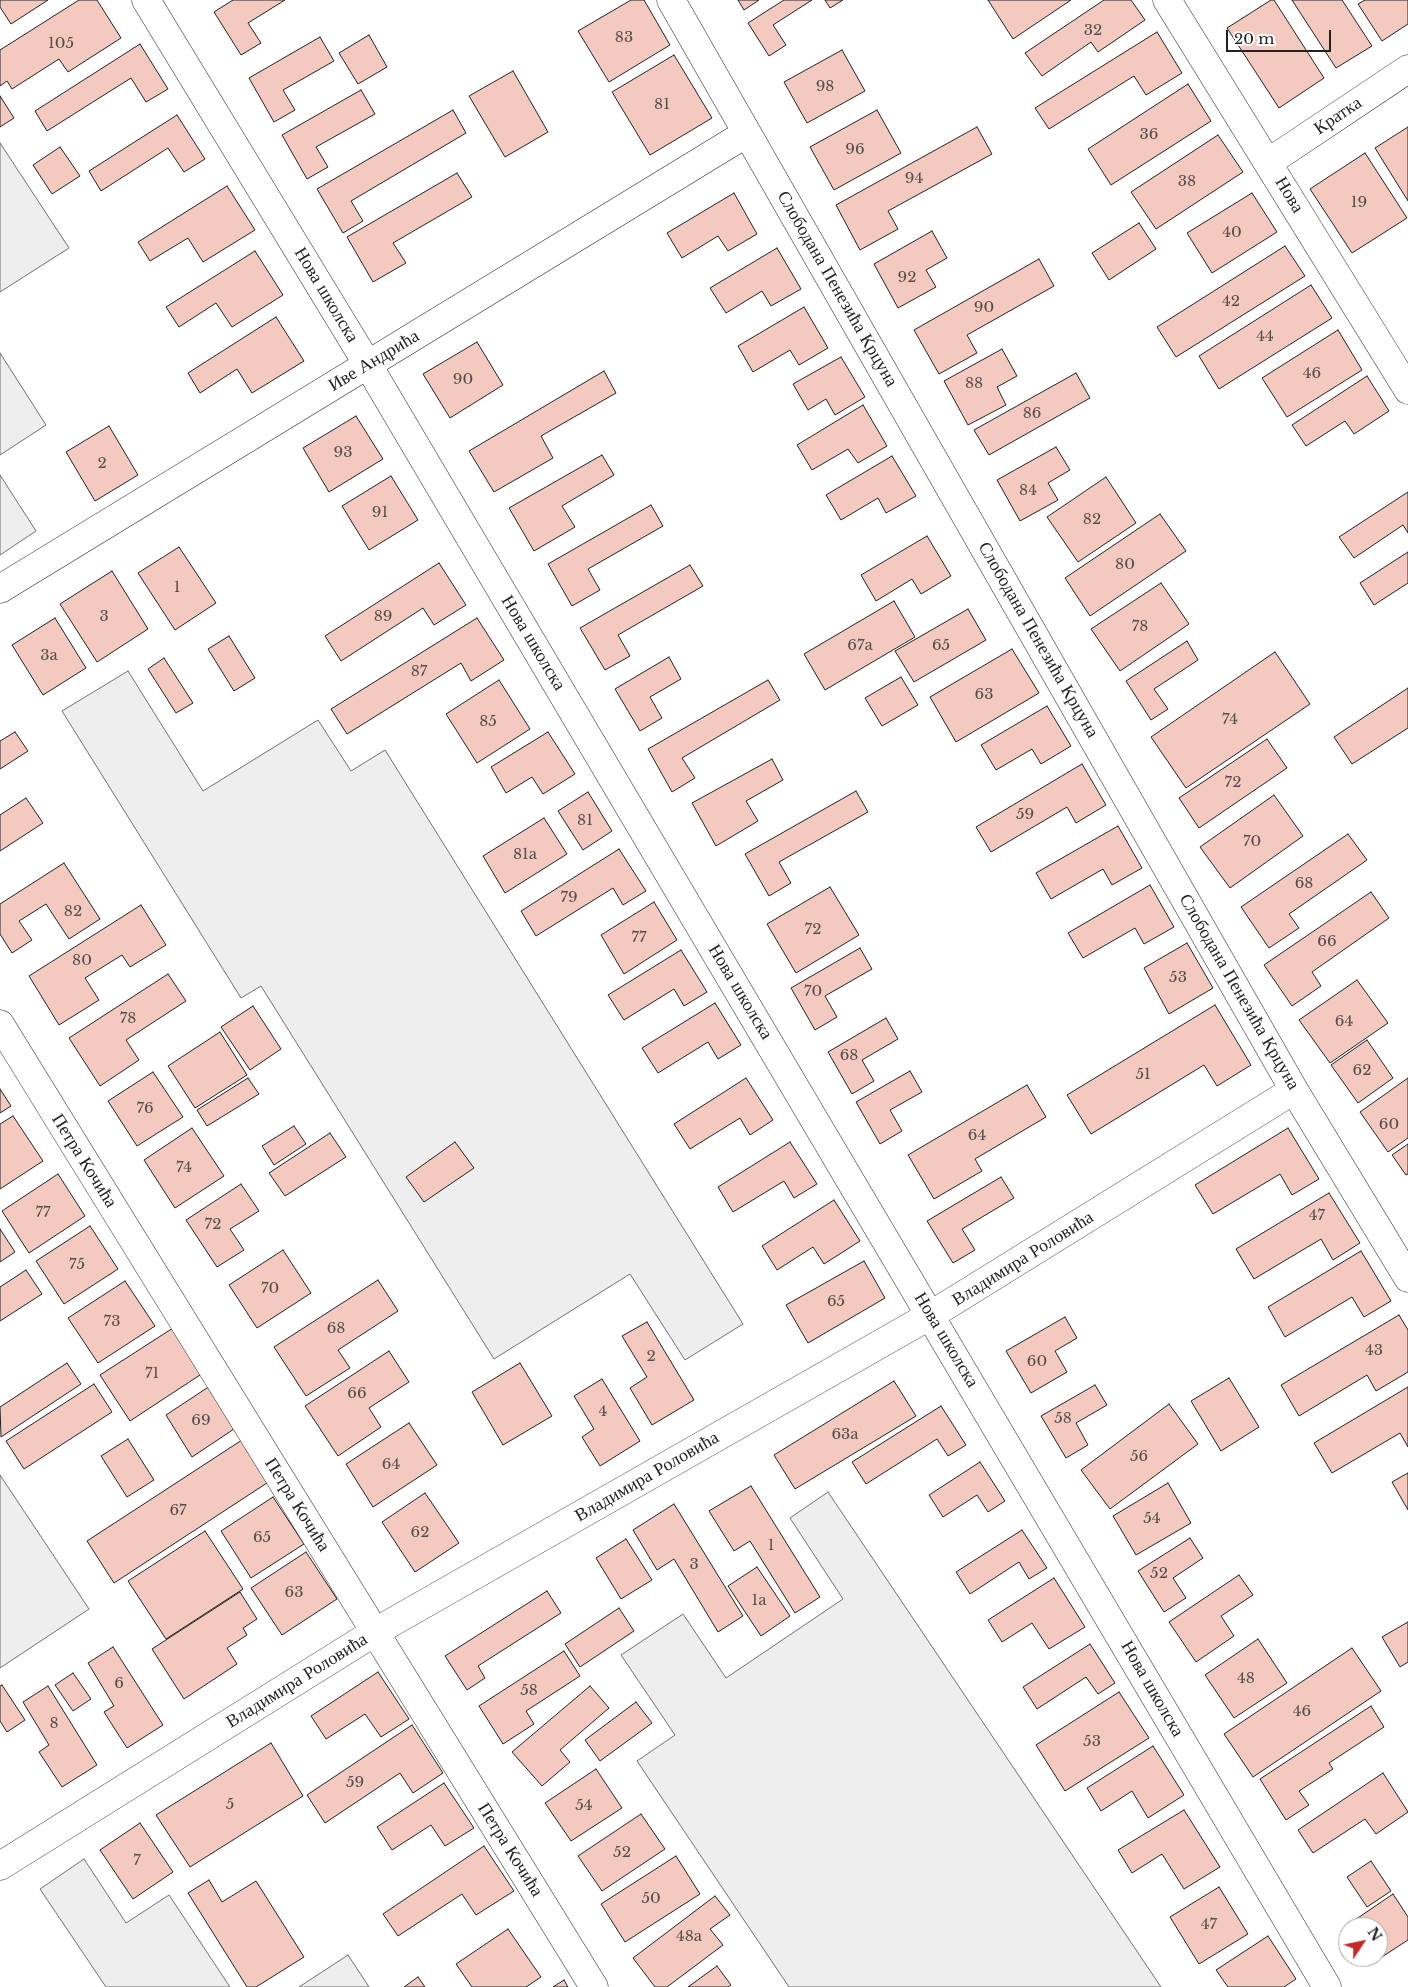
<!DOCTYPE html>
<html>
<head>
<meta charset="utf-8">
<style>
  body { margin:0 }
  #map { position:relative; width:1408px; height:1987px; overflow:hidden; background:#fff; font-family:"Libre Baskerville",serif }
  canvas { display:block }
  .north { position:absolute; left:1338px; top:1917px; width:50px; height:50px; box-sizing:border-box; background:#fff; border:1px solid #a7a7a7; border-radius:50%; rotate:56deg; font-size:14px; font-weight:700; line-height:20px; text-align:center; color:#222 }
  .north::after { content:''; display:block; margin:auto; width:18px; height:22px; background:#c62828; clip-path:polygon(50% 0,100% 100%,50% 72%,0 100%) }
  .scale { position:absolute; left:1226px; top:30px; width:105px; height:22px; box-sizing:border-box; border:2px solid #222; border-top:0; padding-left:6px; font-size:15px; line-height:18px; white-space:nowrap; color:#222; -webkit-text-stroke:4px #fff; paint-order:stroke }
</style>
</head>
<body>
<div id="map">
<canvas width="1408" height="1987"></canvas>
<div class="north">N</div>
<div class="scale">20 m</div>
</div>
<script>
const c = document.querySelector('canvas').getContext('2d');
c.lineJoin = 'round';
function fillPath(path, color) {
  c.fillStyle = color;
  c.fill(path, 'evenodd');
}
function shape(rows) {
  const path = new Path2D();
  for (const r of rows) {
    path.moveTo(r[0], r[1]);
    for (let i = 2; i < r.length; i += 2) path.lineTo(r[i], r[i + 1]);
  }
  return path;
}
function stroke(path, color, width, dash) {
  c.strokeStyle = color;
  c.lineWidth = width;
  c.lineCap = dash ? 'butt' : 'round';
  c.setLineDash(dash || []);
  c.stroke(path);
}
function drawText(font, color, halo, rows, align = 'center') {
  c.font = font + ' "Libre Baskerville",serif';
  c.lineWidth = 4;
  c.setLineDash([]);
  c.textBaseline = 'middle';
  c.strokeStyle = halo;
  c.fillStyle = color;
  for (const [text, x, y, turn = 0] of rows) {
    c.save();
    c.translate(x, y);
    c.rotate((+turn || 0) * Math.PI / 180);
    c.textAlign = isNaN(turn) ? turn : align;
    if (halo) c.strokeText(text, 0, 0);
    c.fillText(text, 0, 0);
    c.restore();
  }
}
const green = shape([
  [0,143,69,248,0,292,0,143],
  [0,353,46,425,0,455,0,353],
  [0,475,36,531,0,555,0,475],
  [128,671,203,791,318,720,351,771,385,750,743,1324,685,1360,630,1274,494,1359,261,986,241,998,62,711,128,671],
  [0,1475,89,1609,0,1668,0,1475],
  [828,1492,1161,1987,789,1987,637,1761,675,1735,621,1655,683,1614,726,1678,843,1599,790,1518,828,1492],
  [84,1859,126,1923,169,1895,230,1987,106,1987,40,1889,84,1859],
  [348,1955,369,1987,299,1987,348,1955]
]);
fillPath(green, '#eee');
stroke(green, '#6f6f6f', 1);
const building = shape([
  [0,0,48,0,11,24,0,7,0,0],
  [79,0,97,0,121,38,68,72,59,59,12,89,7,81,0,86,0,50,79,0],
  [233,0,285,0,248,23,261,43,241,55,214,12,233,0],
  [631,0,644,0,670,45,609,82,578,31,631,0],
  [738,0,759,0,744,10,738,0],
  [784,0,812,0,773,25,786,45,769,56,748,23,784,0],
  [825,0,843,0,830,8,825,0],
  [988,0,1071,0,1013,39,988,0],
  [1104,0,1131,0,1145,20,1098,52,1091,42,1042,76,1025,53,1104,0],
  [1271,0,1274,0,1324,78,1279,108,1227,28,1271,0],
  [1292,0,1342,0,1372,46,1336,68,1292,0],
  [1365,0,1408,0,1408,24,1382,41,1358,4,1365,0],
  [1157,32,1182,73,1146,95,1134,76,1049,129,1035,108,1157,32],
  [369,35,387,67,358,84,339,53,369,35],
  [320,37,334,61,283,90,295,110,274,122,249,78,320,37],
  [140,44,168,89,146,102,131,78,47,131,35,111,140,44],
  [842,50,865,91,807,123,784,82,842,50],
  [674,55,712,118,650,155,612,92,674,55],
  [513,71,548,132,505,157,469,96,513,71],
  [1188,84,1211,121,1111,185,1088,149,1188,84],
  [361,90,375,114,316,147,328,167,307,179,282,135,361,90],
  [0,96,14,118,0,127,0,96],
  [453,110,466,133,351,201,363,221,343,233,317,189,453,110],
  [877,110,901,153,834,190,810,147,877,110],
  [177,115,205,159,184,172,168,148,101,191,89,171,177,115],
  [977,127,992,154,888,211,898,229,860,250,836,205,977,127],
  [1408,127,1408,201,1375,148,1408,127],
  [1218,135,1243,172,1156,229,1131,192,1218,135],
  [60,147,80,176,52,194,33,165,60,147],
  [1365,153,1407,218,1352,253,1310,189,1365,153],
  [457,173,472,197,393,243,406,263,373,282,347,237,457,173],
  [227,186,255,230,203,262,188,238,150,261,138,242,227,186],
  [734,193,757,234,728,251,718,236,682,258,667,233,734,193],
  [1252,193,1277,232,1212,273,1187,233,1252,193],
  [1139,223,1156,249,1109,280,1092,253,1139,223],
  [932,231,947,258,926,270,936,287,898,308,874,264,932,231],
  [1285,246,1305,276,1176,357,1157,327,1285,246],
  [777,248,801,289,771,306,762,291,726,313,710,288,777,248],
  [255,251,283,295,232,327,216,303,179,327,166,307,255,251],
  [1039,259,1054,286,967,335,977,353,939,374,914,330,1039,259],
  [1311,285,1332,318,1219,389,1199,356,1311,285],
  [804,307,828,348,799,365,790,350,753,372,738,346,804,307],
  [276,317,304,361,252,393,237,369,200,393,188,373,276,317],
  [1338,330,1362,370,1287,417,1262,378,1338,330],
  [477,342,503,385,450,418,423,374,477,342],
  [1002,349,1017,376,997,387,1006,405,968,425,944,381,1002,349],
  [841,357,865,397,835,415,826,399,808,410,793,384,841,357],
  [604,371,616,393,541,436,553,458,494,492,469,451,604,371],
  [1076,373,1090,398,989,455,974,430,1076,373],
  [1367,376,1389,411,1354,434,1345,421,1306,446,1292,425,1367,376],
  [863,405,887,446,858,463,848,449,812,470,797,445,863,405],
  [356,416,383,459,329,492,303,448,356,416],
  [109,426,138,475,95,501,66,452,109,426],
  [1056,447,1070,470,1048,483,1058,500,1020,521,997,480,1056,447],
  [602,455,614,475,562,506,575,527,534,551,509,508,602,455],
  [892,456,916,496,886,513,878,498,841,520,826,495,892,456],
  [391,476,418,520,369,550,342,506,391,476],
  [1106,477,1136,523,1078,562,1047,517,1106,477],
  [1408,492,1408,533,1403,525,1354,558,1339,537,1408,492],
  [651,505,663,526,588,569,600,590,572,606,548,564,651,505],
  [1160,514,1186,551,1090,616,1065,578,1160,514],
  [927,536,951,576,921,594,912,579,876,601,861,575,927,536],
  [179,547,216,603,175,630,138,573,179,547],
  [1408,552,1408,583,1374,605,1360,583,1408,552],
  [439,563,466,605,434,625,423,608,341,661,325,636,439,563],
  [690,565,703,586,618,635,630,656,605,670,580,628,690,565],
  [112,571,148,629,97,662,60,604,112,571],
  [1161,583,1189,624,1120,671,1091,629,1161,583],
  [894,601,915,637,825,690,804,654,894,601],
  [968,609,986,640,914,682,895,651,968,609],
  [55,618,86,668,43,695,12,645,55,618],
  [477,618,504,660,471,681,461,663,347,734,331,709,477,618],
  [229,636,255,678,234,691,208,649,229,636],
  [1187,641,1198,660,1154,689,1168,709,1151,720,1126,681,1187,641],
  [1012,649,1039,693,956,742,930,697,1012,649],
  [1275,652,1310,704,1186,788,1151,737,1275,652],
  [669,657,681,679,650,697,662,718,640,731,615,689,669,657],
  [164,658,193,703,176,713,148,669,164,658],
  [901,677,918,705,882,726,865,698,901,677],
  [499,680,530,729,477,763,446,714,499,680],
  [768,680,780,700,682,758,695,778,672,792,648,749,768,680],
  [1408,688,1408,728,1352,764,1334,737,1408,688],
  [1047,706,1071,746,1041,764,1032,749,996,770,981,745,1047,706],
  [15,732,28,751,0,769,0,741,15,732],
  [548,732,575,774,543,794,532,777,506,793,491,767,548,732],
  [1267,739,1287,768,1199,828,1179,798,1267,739],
  [772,759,783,780,746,801,758,821,716,846,692,803,772,759],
  [1082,764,1106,805,1076,823,1067,807,991,852,976,827,1082,764],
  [856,791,868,812,779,862,791,883,769,896,745,854,856,791],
  [588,792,612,831,583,850,558,811,588,792],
  [1274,795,1303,836,1230,888,1200,847,1274,795],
  [26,798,43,823,0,851,0,815,26,798],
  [544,818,567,854,505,893,483,856,544,818],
  [1118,826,1142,868,1112,885,1103,869,1051,899,1036,873,1118,826],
  [1348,834,1367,860,1289,914,1299,928,1269,948,1241,907,1348,834],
  [619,849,646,891,623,905,613,888,536,936,521,911,619,849],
  [64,863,100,919,69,939,46,904,19,921,32,940,12,953,0,934,0,904,64,863],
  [1150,885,1174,927,1144,944,1135,928,1083,958,1068,933,1150,885],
  [830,887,859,935,796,973,767,924,830,887],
  [1371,892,1389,918,1312,972,1321,986,1292,1006,1264,965,1371,892],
  [654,902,677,940,624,974,601,935,654,902],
  [141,905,166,945,130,967,122,955,85,978,99,1000,59,1025,29,976,141,905],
  [1187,943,1213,988,1169,1014,1144,968,1187,943],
  [860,948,872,969,825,996,837,1017,815,1030,791,988,860,948],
  [681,950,707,992,684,1006,674,989,624,1020,608,995,681,950],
  [168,974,186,1001,126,1040,139,1060,100,1086,69,1038,168,974],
  [1357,980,1388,1023,1330,1063,1299,1020,1357,980],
  [715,1003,741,1045,718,1059,708,1042,658,1073,642,1048,715,1003],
  [1215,1005,1251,1065,1217,1086,1204,1065,1091,1134,1067,1095,1215,1005],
  [253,1006,281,1049,250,1070,221,1027,253,1006],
  [886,1018,898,1039,862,1060,874,1081,852,1094,828,1052,886,1018],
  [220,1032,247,1075,195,1108,168,1066,220,1032],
  [1367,1040,1393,1078,1358,1103,1331,1065,1367,1040],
  [910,1071,922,1092,890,1110,902,1131,880,1144,856,1102,910,1071],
  [153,1072,183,1117,137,1146,108,1101,153,1072],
  [248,1078,259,1094,207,1126,197,1110,248,1078],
  [746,1078,773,1120,750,1135,740,1118,690,1149,674,1124,746,1078],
  [1408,1078,1408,1138,1388,1152,1360,1112,1408,1078],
  [1027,1085,1046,1117,975,1159,982,1171,934,1199,908,1155,1027,1085],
  [0,1089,11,1106,0,1113,0,1089],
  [13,1116,43,1161,0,1189,0,1124,13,1116],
  [294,1126,306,1144,274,1165,262,1146,294,1126],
  [192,1128,224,1176,175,1208,144,1160,192,1128],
  [1288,1128,1319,1179,1292,1195,1280,1174,1213,1214,1195,1185,1288,1128],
  [330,1133,346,1157,285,1196,269,1173,330,1133],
  [455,1142,474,1168,424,1202,406,1177,455,1142],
  [790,1142,817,1184,794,1198,784,1181,733,1212,718,1187,790,1142],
  [1408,1144,1408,1174,1406,1175,1392,1155,1408,1144],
  [58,1174,85,1216,29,1253,2,1211,58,1174],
  [1001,1177,1014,1198,962,1229,975,1250,953,1263,927,1221,1001,1177],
  [241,1184,259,1211,230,1229,244,1250,217,1267,186,1220,241,1184],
  [1329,1193,1360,1243,1333,1260,1321,1239,1254,1279,1236,1249,1329,1193],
  [834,1200,860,1241,824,1264,813,1247,777,1270,762,1246,834,1200],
  [90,1226,118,1269,64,1304,36,1261,90,1226],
  [0,1229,15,1252,0,1262,0,1229],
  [283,1250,311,1293,257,1328,229,1285,283,1250],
  [1361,1251,1391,1301,1364,1317,1352,1297,1285,1337,1268,1307,1361,1251],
  [864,1261,885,1298,808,1343,786,1305,864,1261],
  [26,1270,42,1294,0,1321,0,1287,26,1270],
  [378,1280,398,1311,338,1350,350,1368,306,1396,274,1347,378,1280],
  [125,1281,155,1326,98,1363,68,1318,125,1281],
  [1399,1315,1408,1330,1408,1372,1376,1391,1367,1375,1299,1416,1281,1385,1399,1315],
  [1065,1317,1077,1338,1055,1351,1067,1372,1031,1393,1006,1351,1065,1317],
  [647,1322,694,1400,652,1425,630,1388,647,1377,622,1336,647,1322],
  [173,1328,203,1373,130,1421,100,1375,173,1328],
  [389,1351,409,1382,369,1408,381,1427,338,1456,305,1406,389,1351],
  [67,1363,81,1384,1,1437,0,1407,67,1363],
  [520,1363,552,1416,503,1445,472,1392,520,1363],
  [1229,1378,1259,1427,1221,1451,1191,1401,1229,1378],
  [602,1379,640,1441,600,1466,582,1437,594,1429,574,1396,602,1379],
  [894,1381,916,1416,795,1489,774,1455,894,1381],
  [94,1384,112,1412,24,1469,6,1441,94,1384],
  [1095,1385,1107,1405,1076,1423,1088,1445,1066,1458,1041,1416,1095,1385],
  [210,1386,237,1427,192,1457,166,1415,210,1386],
  [1408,1387,1408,1447,1400,1433,1332,1473,1314,1443,1408,1387],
  [1169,1404,1198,1444,1110,1509,1081,1470,1169,1404],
  [941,1406,966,1445,948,1456,937,1439,866,1484,852,1462,941,1406],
  [409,1423,437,1465,373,1507,346,1464,409,1423],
  [128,1439,154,1480,127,1497,101,1456,128,1439],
  [242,1440,270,1481,114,1583,87,1541,242,1440],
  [980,1462,1005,1501,988,1512,977,1495,943,1517,929,1495,980,1462],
  [1408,1473,1408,1510,1392,1482,1408,1473],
  [1168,1483,1191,1523,1136,1555,1113,1516,1168,1483],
  [751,1486,820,1597,795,1613,750,1541,734,1551,709,1511,751,1486],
  [425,1493,459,1543,415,1572,382,1522,425,1493],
  [273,1497,304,1544,251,1578,221,1531,273,1497],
  [674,1504,743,1616,718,1632,674,1559,657,1570,633,1530,674,1504],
  [1022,1530,1047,1568,1029,1579,1019,1562,970,1594,956,1572,1022,1530],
  [205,1531,243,1589,166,1639,128,1581,205,1531],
  [1190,1538,1203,1558,1173,1578,1186,1598,1164,1612,1138,1571,1190,1538],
  [626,1539,652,1580,621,1599,596,1558,626,1539],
  [306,1552,337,1599,282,1635,251,1588,306,1552],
  [757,1567,790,1616,761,1636,728,1586,757,1567],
  [1239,1575,1253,1595,1221,1616,1234,1636,1196,1662,1169,1622,1239,1575],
  [1054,1578,1085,1627,1049,1649,1032,1623,1002,1642,988,1620,1054,1578],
  [547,1591,561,1613,478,1666,485,1678,467,1690,445,1656,547,1591],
  [240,1592,257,1619,243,1628,247,1635,227,1648,237,1664,184,1699,152,1649,240,1592],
  [619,1608,634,1631,580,1667,565,1644,619,1608],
  [1408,1622,1408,1662,1400,1667,1382,1637,1408,1622],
  [1258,1639,1287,1683,1234,1718,1205,1675,1258,1639],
  [1090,1644,1115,1683,1098,1694,1086,1677,1037,1709,1023,1687,1090,1644],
  [113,1647,163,1725,127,1748,104,1712,114,1706,88,1663,113,1647],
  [1352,1648,1381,1691,1253,1777,1224,1734,1352,1648],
  [564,1651,580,1676,526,1711,534,1724,503,1744,479,1706,564,1651],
  [378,1672,409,1719,381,1737,365,1714,326,1739,311,1716,378,1672],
  [73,1673,91,1699,73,1711,55,1685,73,1673],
  [2,1685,25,1720,7,1732,0,1721,0,1686,2,1685],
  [48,1686,97,1765,62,1787,39,1752,49,1745,23,1702,48,1686],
  [590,1686,609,1708,560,1750,570,1762,542,1786,512,1752,590,1686],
  [1119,1692,1149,1738,1065,1791,1036,1745,1119,1692],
  [636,1702,652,1723,600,1761,585,1740,636,1702],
  [1371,1706,1384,1727,1329,1763,1333,1769,1299,1791,1309,1805,1286,1820,1260,1779,1371,1706],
  [412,1725,443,1773,413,1793,400,1773,325,1823,307,1795,412,1725],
  [271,1743,303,1796,190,1867,156,1815,271,1743],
  [1153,1746,1184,1795,1148,1818,1132,1791,1101,1811,1087,1788,1153,1746],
  [596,1769,622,1808,571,1841,545,1803,596,1769],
  [1383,1773,1408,1812,1376,1834,1365,1819,1313,1853,1298,1830,1383,1773],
  [444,1783,474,1828,445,1846,431,1825,392,1850,377,1827,444,1783],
  [1184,1810,1220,1867,1184,1889,1162,1854,1132,1873,1118,1850,1184,1810],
  [641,1814,665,1849,602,1891,578,1856,641,1814],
  [140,1823,173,1872,133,1899,100,1850,140,1823],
  [484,1846,514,1891,476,1915,462,1894,398,1936,383,1914,484,1846],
  [676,1856,700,1894,625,1942,601,1904,676,1856],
  [1371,1861,1391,1891,1367,1907,1347,1877,1371,1861],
  [209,1880,222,1902,256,1881,304,1957,256,1987,247,1987,188,1893,209,1880],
  [1219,1887,1248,1934,1199,1964,1170,1917,1219,1887],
  [1393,1894,1408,1917,1408,1940,1371,1964,1366,1957,1378,1957,1378,1927,1348,1927,1348,1929,1346,1926,1393,1894],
  [715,1896,730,1915,710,1929,723,1945,667,1987,655,1987,633,1958,715,1896],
  [508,1929,541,1977,526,1987,472,1987,456,1964,508,1929],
  [1268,1936,1296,1979,1284,1987,1228,1987,1216,1970,1268,1936],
  [717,1966,731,1985,728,1987,688,1987,717,1966],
  [418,1977,425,1987,404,1987,418,1977],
  [564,1980,568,1987,553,1987,564,1980]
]);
fillPath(building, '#f3c9c0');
stroke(building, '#222', 1);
const minor = shape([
  [146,0,368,365,1327,1987],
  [671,0,1294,1090,1408,1278],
  [1167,0,1408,390],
  [1269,162,1408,69],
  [0,589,747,133],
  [0,1024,594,1987],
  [0,1866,375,1632,931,1315,1294,1090]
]);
stroke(minor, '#222', 29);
stroke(minor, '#fff', 28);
drawText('15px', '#564c4a', null, [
  ["32",1093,31],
  ["83",624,38],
  ["105",61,44],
  ["98",825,87],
  ["81",662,105],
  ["36",1149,135],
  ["96",855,150],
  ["94",914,179],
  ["38",1187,182],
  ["19",1359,203],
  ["40",1232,233],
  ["92",907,278],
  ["42",1231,302],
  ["90",984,308],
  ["44",1265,337],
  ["46",1312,374],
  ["90",463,380],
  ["88",974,384],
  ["86",1032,414],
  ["93",343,453],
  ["2",102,464],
  ["84",1028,491],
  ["91",380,513],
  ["82",1092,520],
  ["80",1125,565],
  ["1",177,588],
  ["3",104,617],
  ["89",383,617],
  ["78",1140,627],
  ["67a",860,646],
  ["65",941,646],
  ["3a",49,656],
  ["87",419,672],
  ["63",984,695],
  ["74",1230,720],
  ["85",488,722],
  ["72",1233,783],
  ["59",1025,815],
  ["81",585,821],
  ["70",1252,842],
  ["81a",525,855],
  ["68",1304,884],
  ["79",569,898],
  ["82",73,912],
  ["72",813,930],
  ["77",639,938],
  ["66",1327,942],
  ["80",82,961],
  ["53",1178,978],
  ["70",813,992],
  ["78",128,1019],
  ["64",1344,1022],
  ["68",849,1056],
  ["62",1362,1071],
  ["51",1143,1075],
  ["76",145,1109],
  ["60",1389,1125],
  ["64",977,1136],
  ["74",184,1168],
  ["77",43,1213],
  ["47",1317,1216],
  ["72",213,1225],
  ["75",77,1265],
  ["70",270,1289],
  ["65",836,1302],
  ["73",112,1322],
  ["68",336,1329],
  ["43",1374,1351],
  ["2",651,1357],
  ["60",1037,1362],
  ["71",152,1374],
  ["66",357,1394],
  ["4",603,1412],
  ["58",1063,1419],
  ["69",201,1421],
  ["63a",845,1435],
  ["56",1139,1457],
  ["64",391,1465],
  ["67",178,1511],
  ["54",1152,1519],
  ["62",420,1533],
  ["65",262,1538],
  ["1",771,1546],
  ["3",694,1565],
  ["52",1159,1574],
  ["63",294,1593],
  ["1a",759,1601],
  ["48",1246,1679],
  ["6",119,1684],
  ["58",529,1691],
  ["46",1302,1712],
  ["8",54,1724],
  ["53",1092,1742],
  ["59",355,1783],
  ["5",230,1805],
  ["54",584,1806],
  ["52",622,1853],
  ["7",137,1861],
  ["50",651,1899],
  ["47",1209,1925],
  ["48a",689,1937]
]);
drawText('18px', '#222', '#fff', [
  ["Кратка",1338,116,-34],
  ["Нова",1289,195,59],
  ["Слободана Пенезића Крцуна",837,289,60],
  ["Нова школска",326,295,59],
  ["Иве Андрића",374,361,-31],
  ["Слободана Пенезића Крцуна",1038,640,60],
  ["Нова школска",533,643,59],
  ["Нова школска",740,992,59],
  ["Слободана Пенезића Крцуна",1239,992,60],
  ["Петра Кочића",84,1161,58],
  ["Владимира Роловића",1023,1259,-32],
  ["Нова школска",946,1340,59],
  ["Владимира Роловића",647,1477,-30],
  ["Петра Кочића",297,1505,58],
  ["Владимира Роловића",297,1681,-32],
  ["Нова школска",1152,1689,60],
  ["Петра Кочића",510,1850,58]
]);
</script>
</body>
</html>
